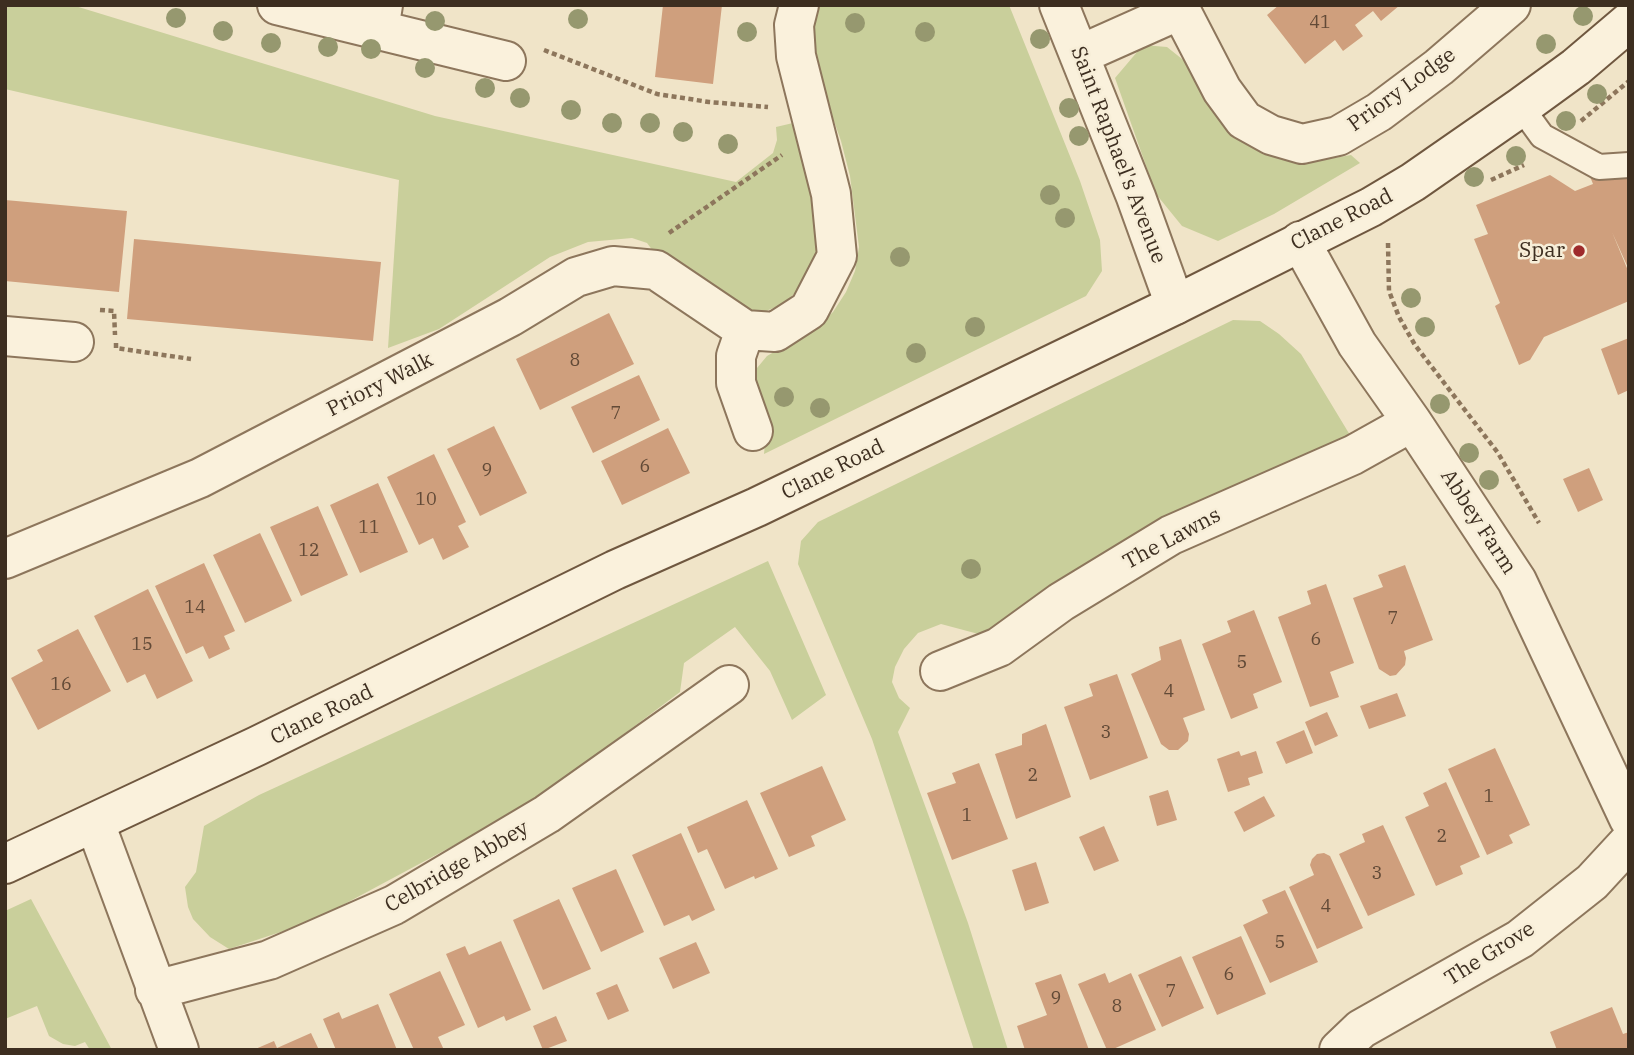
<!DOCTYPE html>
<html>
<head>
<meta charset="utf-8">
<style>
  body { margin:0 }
  #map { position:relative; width:1634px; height:1055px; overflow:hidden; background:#f0e4c8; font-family:"IBM Plex Serif",serif }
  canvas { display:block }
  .frame { position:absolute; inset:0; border:7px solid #3d2e20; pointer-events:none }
</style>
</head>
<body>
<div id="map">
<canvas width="1634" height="1055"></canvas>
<div class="frame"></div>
</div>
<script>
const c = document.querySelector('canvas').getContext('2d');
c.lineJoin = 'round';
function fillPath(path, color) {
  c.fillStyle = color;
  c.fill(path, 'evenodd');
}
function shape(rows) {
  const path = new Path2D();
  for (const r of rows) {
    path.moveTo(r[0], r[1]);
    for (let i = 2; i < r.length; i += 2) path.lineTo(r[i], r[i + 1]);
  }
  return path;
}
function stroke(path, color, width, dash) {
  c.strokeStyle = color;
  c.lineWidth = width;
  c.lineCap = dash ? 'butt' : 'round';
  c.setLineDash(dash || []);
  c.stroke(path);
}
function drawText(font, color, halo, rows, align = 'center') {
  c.font = font + ' "IBM Plex Serif",serif';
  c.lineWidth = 5;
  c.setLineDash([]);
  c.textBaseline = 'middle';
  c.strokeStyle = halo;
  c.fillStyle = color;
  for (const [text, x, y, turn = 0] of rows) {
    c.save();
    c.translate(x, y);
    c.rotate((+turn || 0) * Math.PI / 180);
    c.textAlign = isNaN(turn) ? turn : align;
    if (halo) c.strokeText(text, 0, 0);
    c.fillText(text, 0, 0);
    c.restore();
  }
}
fillPath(shape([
  [5,5,72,5,435,116,736,182,773,153,777,140,776,127,793,123,808,159,820,235,814,269,808,281,783,304,766,311,751,312,710,285,687,266,671,256,653,251,647,243,632,238,588,242,550,257,439,329,388,348,399,180,5,89],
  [818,5,1009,5,1080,181,1100,240,1102,271,1086,296,764,454,768,413,755,380,757,368,767,356,817,327,833,312,846,292,855,271,859,247,850,176,841,141,817,73,811,32],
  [1143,45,1167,47,1311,162,1351,155,1360,163,1274,214,1218,241,1182,226,1156,194,1115,78],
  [1233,320,1260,321,1279,334,1301,354,1353,440,986,636,941,624,918,633,904,649,895,667,892,682,899,698,910,708,898,732,968,923,1008,1050,974,1050,872,739,798,564,801,541,818,522],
  [768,561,826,695,792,720,770,671,735,627,684,663,680,692,531,804,311,922,229,949,210,937,193,919,188,907,185,887,196,872,204,826,259,795],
  [31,899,112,1050,90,1050,85,1042,75,1046,63,1044,49,1036,37,1006,5,1019,5,911]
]), '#c9cf9b');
fillPath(shape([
  [663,5,722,5,713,84,655,77],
  [1279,5,1400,5,1381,21,1373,11,1355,25,1363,36,1343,51,1335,40,1305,64,1267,15],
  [1629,157,1629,270,1612,232,1629,273,1629,301,1544,337,1530,360,1519,365,1495,306,1500,303,1474,239,1488,234,1476,205,1550,175,1575,191,1593,184,1589,174],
  [5,200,127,211,119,292,5,281],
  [134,239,381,262,373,341,127,319],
  [609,313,634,364,540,410,516,359],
  [1629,338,1629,390,1618,395,1601,349],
  [639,375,660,420,593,453,571,407],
  [494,426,527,493,480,516,447,449],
  [668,428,690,473,622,505,601,461],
  [434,454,466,522,458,526,469,547,443,560,433,538,419,545,387,477],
  [1589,468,1603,500,1578,512,1563,479],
  [378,483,408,552,360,573,330,505],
  [318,506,348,575,301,596,270,527],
  [260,533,292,601,245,623,213,555],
  [204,563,235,631,224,636,230,649,209,659,203,646,186,654,155,586],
  [1405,565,1433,640,1404,651,1406,658,1405,665,1396,675,1390,676,1379,669,1353,598,1383,587,1378,575],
  [1326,584,1354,663,1330,672,1339,697,1310,707,1278,617,1311,604,1307,591],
  [148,589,193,681,157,699,145,674,127,683,94,616],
  [1254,610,1282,682,1253,694,1258,708,1231,719,1202,644,1231,632,1227,621],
  [78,629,111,691,38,730,11,678,43,661,37,650],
  [1181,639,1205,710,1183,718,1189,734,1188,741,1178,750,1169,750,1161,744,1131,674,1161,660,1159,647],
  [1117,674,1148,758,1090,780,1064,707,1093,696,1089,684],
  [1397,693,1406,716,1369,729,1360,706],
  [1327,712,1338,736,1315,746,1305,722],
  [1046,724,1071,797,1016,819,995,754,1022,745,1022,734],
  [1304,730,1313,753,1286,764,1276,742],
  [1495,748,1530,825,1509,835,1513,843,1487,855,1448,769],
  [1239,751,1241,756,1256,751,1263,773,1248,778,1250,785,1228,792,1217,759],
  [979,763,1008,839,952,860,927,793,956,783,952,773],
  [822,766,846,820,811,836,815,846,789,857,760,793],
  [1446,782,1480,857,1460,866,1463,874,1436,886,1405,817,1429,806,1423,793],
  [1168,790,1177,820,1157,826,1149,796],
  [1264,796,1275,816,1244,832,1234,812],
  [747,800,778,869,755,879,754,876,725,889,707,849,698,853,687,827],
  [1383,825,1415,895,1368,916,1339,854,1365,842,1362,834],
  [1104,826,1119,861,1094,871,1079,837],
  [681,833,715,910,692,921,689,915,664,926,632,855],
  [1324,853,1330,856,1363,928,1317,949,1289,887,1314,875,1310,865,1312,859,1317,854],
  [1036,862,1049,903,1025,911,1012,870],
  [616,869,644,932,601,952,572,888],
  [1285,890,1318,962,1270,983,1243,925,1268,913,1262,900],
  [559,899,591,969,543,990,513,920],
  [1241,936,1266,994,1217,1015,1192,957],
  [501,941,531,1010,506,1021,504,1016,478,1028,446,954,465,946,469,955],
  [696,942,710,973,673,989,659,958],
  [1181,956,1204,1008,1162,1027,1138,975],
  [440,971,465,1025,438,1037,444,1050,414,1050,389,994],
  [1105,973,1109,983,1131,973,1156,1030,1111,1050,1107,1050,1078,984],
  [1061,974,1089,1050,1025,1050,1017,1026,1047,1015,1035,983],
  [617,984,629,1011,608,1020,596,993],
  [378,1004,397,1050,336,1050,323,1019,339,1012,342,1019],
  [1612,1007,1623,1034,1629,1032,1629,1050,1557,1050,1550,1032],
  [556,1016,567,1041,543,1050,533,1026],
  [311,1033,319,1050,253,1050,274,1041,277,1048]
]), '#cf9f7d');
const service = shape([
  [1521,107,1542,136,1555,143,1599,167,1629,165]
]);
const minor = shape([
  [277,5,379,30],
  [383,5,379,30,506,61],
  [1059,5,1136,197,1175,305],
  [1178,5,1222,90,1244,120,1271,135,1302,144,1338,136,1379,112,1439,67,1511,5],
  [1079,55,1180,10],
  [1300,241,1357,344,1412,422,1517,581,1629,819],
  [745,330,736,356,736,383,753,431],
  [5,336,74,342],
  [5,559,200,478,510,317,576,277,613,266,656,270,745,330,775,332,809,310,837,256,831,194,796,56,794,25,799,5],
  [940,671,999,647,1061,602,1171,535,1353,455,1412,422],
  [95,823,179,1050],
  [155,990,269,960,394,905,547,814,729,685],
  [1339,1050,1361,1029,1520,939,1592,882,1629,842]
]);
const secondary = shape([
  [5,864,257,746,615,570,757,507,1175,305,1371,207,1413,182,1521,107,1576,67,1629,22]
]);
stroke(service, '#8d765c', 28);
stroke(minor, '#8d765c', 42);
stroke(secondary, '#6f573f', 42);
stroke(shape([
  [544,50,657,94,709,102,768,107],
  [1581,121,1629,81],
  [1491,180,1524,165],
  [669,233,782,155],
  [1388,243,1389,291,1399,317,1415,345,1498,453,1539,523],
  [100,310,114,311,115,335],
  [116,343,116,348,191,359]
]), '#8d765c', 4.5, [5, 3.5]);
stroke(service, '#faf1dc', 24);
stroke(minor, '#faf1dc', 38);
stroke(secondary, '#faf1dc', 38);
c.fillStyle = '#96986f';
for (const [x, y] of [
  [1583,16],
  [176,18],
  [578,19],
  [435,21],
  [855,23],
  [223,31],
  [747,32],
  [925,32],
  [1040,39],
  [271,43],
  [1546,44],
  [328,47],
  [371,49],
  [425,68],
  [485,88],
  [1597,94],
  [520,98],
  [1069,108],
  [571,110],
  [1566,121],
  [612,123],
  [650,123],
  [683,132],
  [1079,136],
  [728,144],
  [1516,156],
  [1474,177],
  [1050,195],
  [1065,218],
  [900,257],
  [1411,298],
  [975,327],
  [1425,327],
  [916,353],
  [784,397],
  [1440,404],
  [820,408],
  [1469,453],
  [1489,480],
  [971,569]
]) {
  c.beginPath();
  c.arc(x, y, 10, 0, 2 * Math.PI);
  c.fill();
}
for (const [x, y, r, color] of [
  [1579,251,7,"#9e2a2b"]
]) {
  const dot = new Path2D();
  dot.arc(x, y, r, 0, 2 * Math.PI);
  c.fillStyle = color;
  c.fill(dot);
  stroke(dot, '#f7eed8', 2.5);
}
drawText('18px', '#624a37', null, [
  ["41",1320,23],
  ["8",575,361],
  ["7",616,414],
  ["6",645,467],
  ["9",487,471],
  ["10",426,500],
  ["11",369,528],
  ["12",309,551],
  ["14",195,608],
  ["7",1393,619],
  ["6",1316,640],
  ["15",142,645],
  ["5",1242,663],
  ["16",61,685],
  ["4",1169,692],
  ["3",1106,733],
  ["2",1033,776],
  ["1",1489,797],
  ["1",967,816],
  ["2",1442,837],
  ["3",1377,874],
  ["4",1326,907],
  ["5",1280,943],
  ["6",1229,975],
  ["7",1171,992],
  ["9",1056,999],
  ["8",1117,1007]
]);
drawText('21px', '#3d2e20', '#f7eed8', [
  ["Priory Lodge",1402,90,-36],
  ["Saint Raphael's Avenue",1118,155,69],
  ["Clane Road",1342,220,-27],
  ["Priory Walk",380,385,-27],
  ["Clane Road",833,470,-26],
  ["Abbey Farm",1478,522,57],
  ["The Lawns",1172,539,-28],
  ["Clane Road",322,715,-26],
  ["Celbridge Abbey",457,867,-30],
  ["The Grove",1490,954,-32]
]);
drawText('21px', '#3d2e20', '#f7eed8', [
  ["Spar",1565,251]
], 'right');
</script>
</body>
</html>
